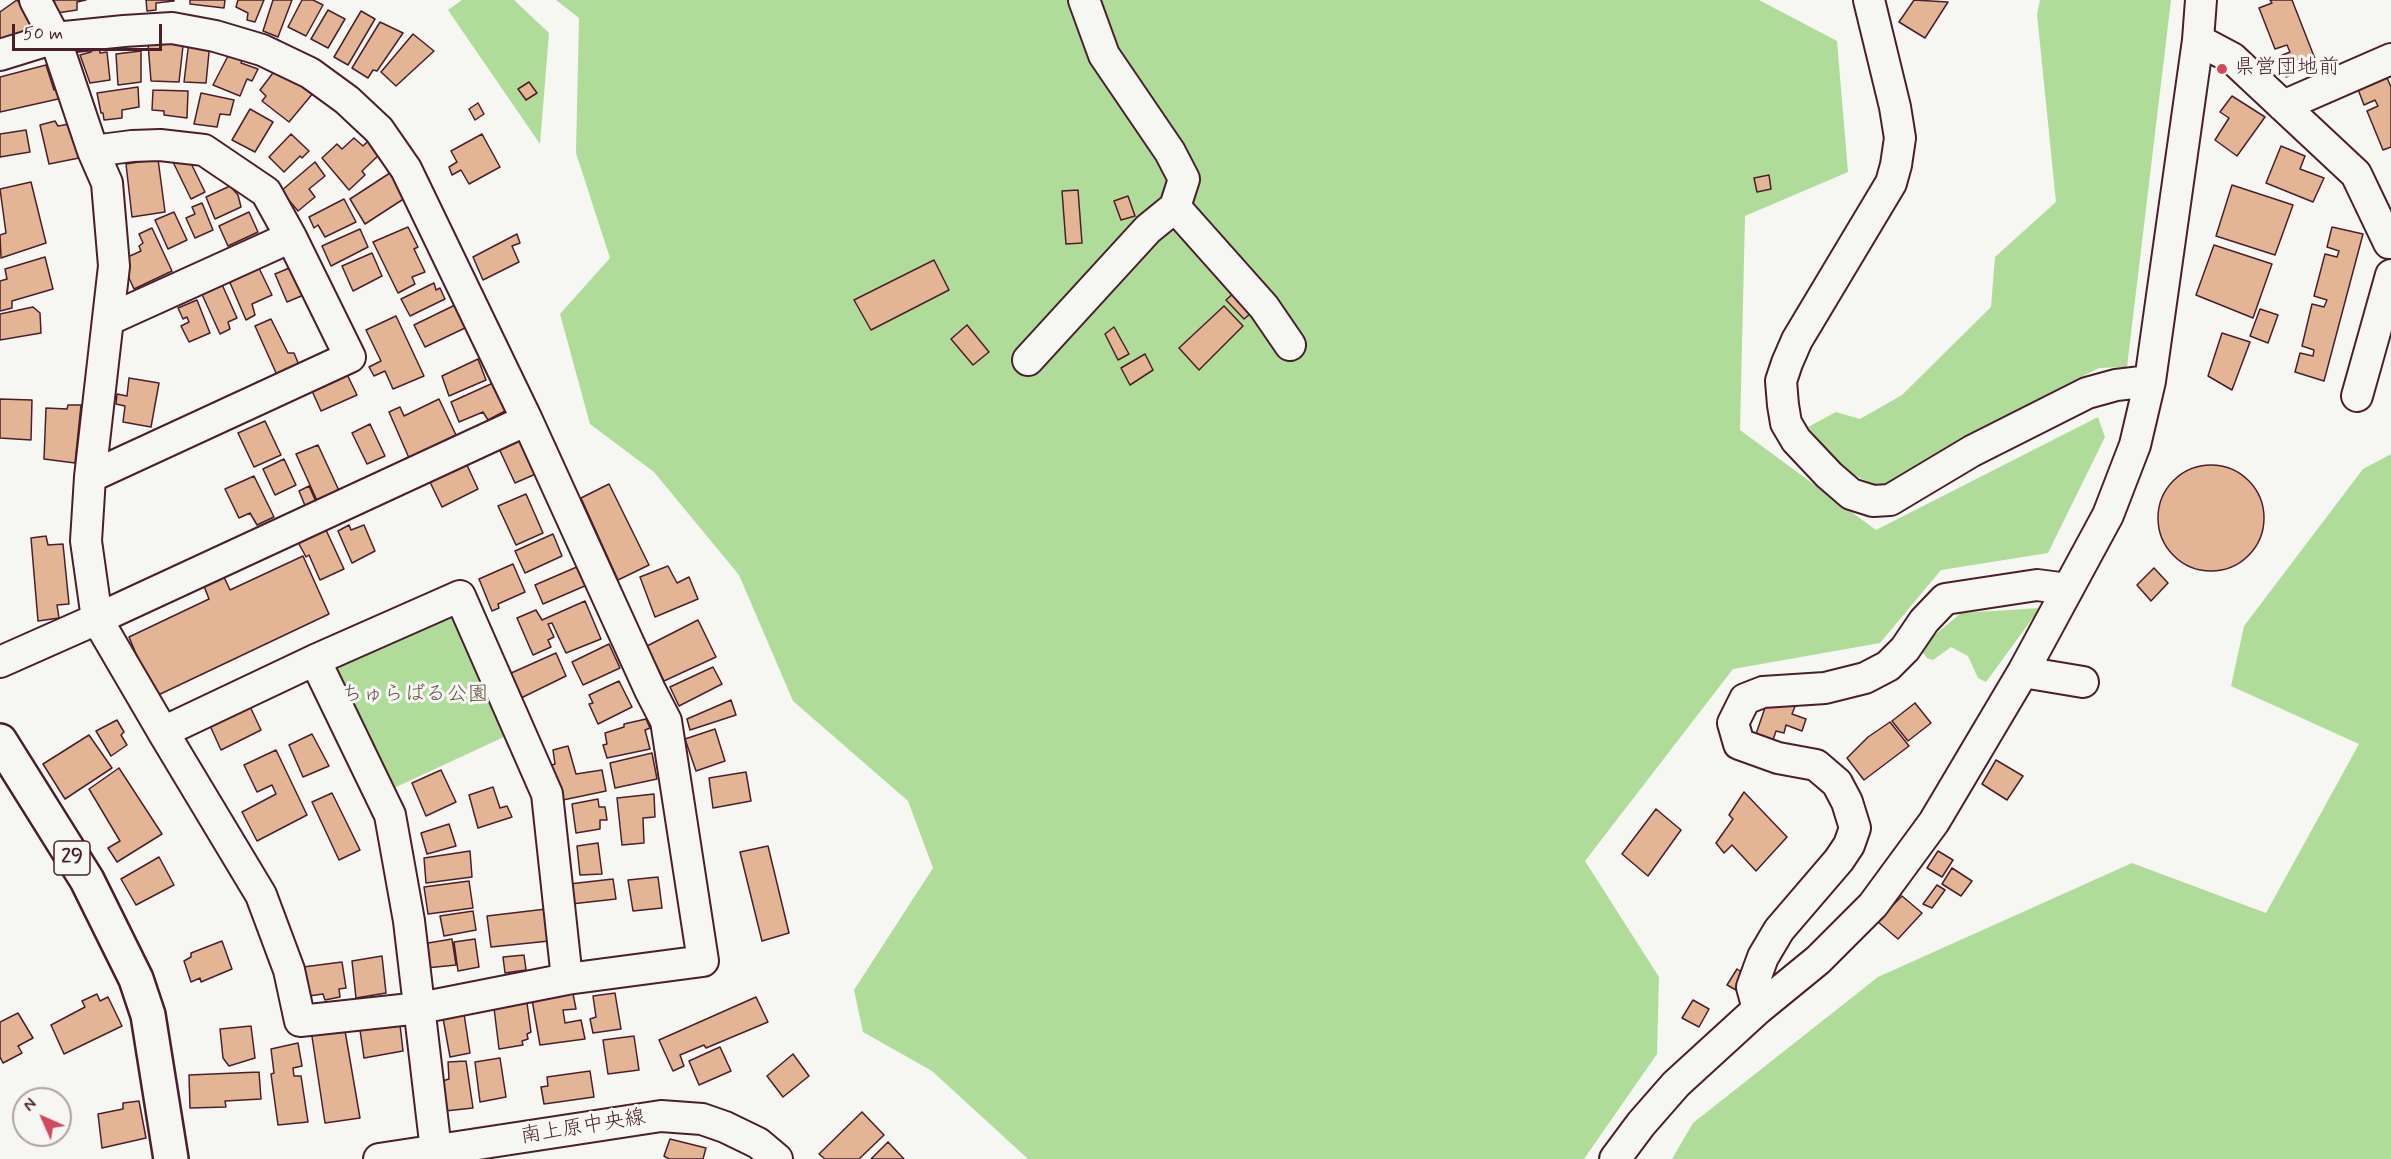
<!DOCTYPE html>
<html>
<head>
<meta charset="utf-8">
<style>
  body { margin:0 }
  #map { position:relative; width:2391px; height:1159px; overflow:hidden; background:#f6f6f2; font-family:Mynerve,sans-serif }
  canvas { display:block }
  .north { position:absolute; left:12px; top:1087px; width:60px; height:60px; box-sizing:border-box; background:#f6f6f2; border:2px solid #b1a0a2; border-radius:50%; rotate:315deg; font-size:16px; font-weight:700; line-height:24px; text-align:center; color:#4a1f2b }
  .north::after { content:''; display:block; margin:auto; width:21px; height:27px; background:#d1495b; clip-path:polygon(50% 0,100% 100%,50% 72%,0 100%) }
  .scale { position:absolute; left:12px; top:24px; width:150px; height:27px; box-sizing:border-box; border:3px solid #4a1f2b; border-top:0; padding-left:8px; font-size:18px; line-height:21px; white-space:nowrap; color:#4a1f2b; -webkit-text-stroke:4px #f6f6f2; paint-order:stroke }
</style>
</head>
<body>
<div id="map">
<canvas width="2391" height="1159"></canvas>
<div class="north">N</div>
<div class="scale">50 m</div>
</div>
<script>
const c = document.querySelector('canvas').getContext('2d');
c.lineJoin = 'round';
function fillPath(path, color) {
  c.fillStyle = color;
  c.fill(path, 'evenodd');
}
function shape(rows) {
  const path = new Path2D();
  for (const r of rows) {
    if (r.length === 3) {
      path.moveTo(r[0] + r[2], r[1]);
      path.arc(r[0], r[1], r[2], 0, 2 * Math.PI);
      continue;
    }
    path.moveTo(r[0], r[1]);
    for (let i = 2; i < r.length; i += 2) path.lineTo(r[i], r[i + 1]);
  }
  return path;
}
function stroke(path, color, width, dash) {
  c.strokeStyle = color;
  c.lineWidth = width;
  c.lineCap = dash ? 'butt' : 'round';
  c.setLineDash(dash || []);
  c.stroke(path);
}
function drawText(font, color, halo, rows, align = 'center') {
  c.font = font + ' Mynerve,"Klee One",sans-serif';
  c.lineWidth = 6;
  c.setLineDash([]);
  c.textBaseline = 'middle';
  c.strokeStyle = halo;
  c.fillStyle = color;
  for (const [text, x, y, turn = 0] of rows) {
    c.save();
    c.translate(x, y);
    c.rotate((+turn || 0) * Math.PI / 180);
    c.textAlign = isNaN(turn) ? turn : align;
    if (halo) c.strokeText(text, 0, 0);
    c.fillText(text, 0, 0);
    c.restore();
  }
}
fillPath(shape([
  [462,0,514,0,549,33,540,144,448,10],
  [556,0,1759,0,1837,41,1848,172,1745,216,1740,430,1876,530,2098,417,2105,437,2048,553,1941,570,1880,643,1733,669,1585,861,1659,977,1657,1054,1584,1159,1028,1159,932,1071,863,1032,854,990,933,868,908,801,793,701,739,575,654,472,590,424,560,314,610,258,576,153,579,18],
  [2040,0,2171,0,2127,367,2099,368,1995,421,1882,489,1841,468,1808,427,1836,412,1860,419,1902,395,1991,307,1995,257,2056,202,2037,14],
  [2391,454,2391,1159,1672,1159,1693,1123,1878,977,2132,863,2266,913,2359,744,2231,686,2244,626,2363,469],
  [460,596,519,730,381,794,315,660],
  [2040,608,1986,682,1978,678,1968,656,1951,647,1933,660,1927,658,1919,648,1961,613]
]), '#b0dc9a');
const building = shape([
  [17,0,35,24,4,45,0,39,0,12,17,0],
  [54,0,86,0,77,2,77,10,57,13,54,0],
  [146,0,174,0,174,1,156,3,156,10,147,11,146,0],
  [190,0,225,0,224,8,190,4,190,0],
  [238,0,264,0,255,22,247,20,248,13,236,7,238,0],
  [273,0,292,0,278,37,263,31,273,0],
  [302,0,313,0,323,5,306,36,288,27,302,0],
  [1914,0,1948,2,1925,38,1899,22,1914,0],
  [2270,0,2292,0,2317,64,2286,77,2278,57,2290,52,2287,45,2275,49,2259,8,2272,3,2270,0],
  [328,10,345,19,328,48,311,39,328,10],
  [361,11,375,19,348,65,334,57,361,11],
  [380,22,403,33,377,71,373,70,368,78,352,68,380,22],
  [413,34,434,51,396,86,381,72,413,34],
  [184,37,179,82,151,81,148,44,184,37],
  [189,41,210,42,206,83,184,82,189,41],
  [98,42,100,53,107,52,110,80,90,83,80,55,91,52,89,43,98,42],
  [141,51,141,82,118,85,116,54,141,51],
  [244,52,241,63,258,69,252,81,247,79,240,96,213,85,229,54,244,52],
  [46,65,54,90,65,88,67,97,0,112,0,77,46,65],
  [279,65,314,92,289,122,262,101,266,96,260,90,279,65],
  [2384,71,2391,87,2391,147,2383,150,2367,111,2378,106,2375,100,2364,105,2356,84,2384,71],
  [529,82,537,93,526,100,518,89,529,82],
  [138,87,139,107,122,110,122,118,104,120,103,113,101,113,97,93,138,87],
  [153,90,188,91,187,118,164,115,164,111,152,110,153,90],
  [201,93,234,100,230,115,220,114,217,127,194,124,201,93],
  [2232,96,2265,117,2237,156,2215,140,2229,118,2220,112,2232,96],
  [478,103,484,114,475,120,469,109,478,103],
  [250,109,273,122,255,152,232,140,250,109],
  [55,121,58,126,70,124,79,158,49,164,40,125,55,121],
  [26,130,30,152,0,157,0,134,26,130],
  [291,134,309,151,302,158,300,156,284,172,269,157,291,134],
  [482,134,500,167,469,184,461,170,452,175,449,167,457,162,451,151,482,134],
  [354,138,363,146,369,140,381,153,362,171,365,175,349,190,322,158,337,144,342,149,354,138],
  [2281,146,2305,156,2300,169,2324,178,2313,202,2266,183,2281,146],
  [186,153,205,192,191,199,172,160,186,153],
  [158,159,165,212,132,217,126,164,158,159],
  [315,162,325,176,309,189,315,197,298,211,281,191,315,162],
  [393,171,405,198,365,224,350,199,393,171],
  [1769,175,1771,189,1757,192,1754,178,1769,175],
  [31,182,46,243,1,258,0,235,6,233,0,189,31,182],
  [2232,185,2293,205,2275,255,2216,236,2232,185],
  [230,186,238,195,241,207,215,219,206,197,230,186],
  [1078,190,1082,243,1066,244,1062,191,1078,190],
  [1128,196,1135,216,1121,220,1114,201,1128,196],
  [344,199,356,222,325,237,318,225,314,228,309,217,344,199],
  [202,203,213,230,195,238,186,218,195,214,192,207,202,203],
  [174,212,187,240,168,249,155,220,174,212],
  [249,212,258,232,228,246,219,226,249,212],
  [408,227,418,247,414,249,425,272,412,277,415,284,398,293,373,242,408,227],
  [2332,227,2363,234,2324,381,2295,372,2300,353,2313,356,2314,350,2302,346,2312,304,2324,307,2327,300,2314,296,2325,254,2337,257,2339,251,2327,247,2332,227],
  [152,228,172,271,134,289,121,260,141,251,139,246,143,243,139,234,152,228],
  [360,229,368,247,331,266,322,246,360,229],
  [517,234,520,243,512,246,519,262,483,280,473,257,517,234],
  [2214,245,2272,264,2253,318,2196,295,2214,245],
  [372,253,382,276,353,291,342,266,372,253],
  [45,257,53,289,12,301,12,308,0,311,0,281,7,279,5,269,45,257],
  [934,260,949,290,871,330,854,300,934,260],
  [257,264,272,295,252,304,255,315,246,320,228,278,257,264],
  [294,266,306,294,287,302,275,274,294,266],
  [220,280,237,318,228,322,230,329,220,334,200,290,220,280],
  [434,283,436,290,440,288,445,299,410,316,401,299,434,283],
  [1238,289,1257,308,1244,319,1226,300,1238,289],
  [197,300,210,333,189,342,181,326,189,322,187,317,183,319,178,308,197,300],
  [455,305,465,328,425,347,414,325,455,305],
  [1224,306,1243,326,1199,370,1179,348,1224,306],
  [33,307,40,313,41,333,0,340,0,314,33,307],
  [2260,309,2278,315,2268,343,2250,336,2260,309],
  [396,316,424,376,393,389,385,371,374,376,369,367,381,361,366,330,396,316],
  [271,319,288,353,294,353,299,365,277,375,255,326,271,319],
  [967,325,989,352,973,365,951,339,967,325],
  [1114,327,1129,354,1118,360,1105,334,1114,327],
  [2222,333,2250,342,2232,390,2208,376,2222,333],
  [1145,354,1153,370,1130,385,1121,368,1145,354],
  [478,359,486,380,449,396,442,376,478,359],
  [343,366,357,395,321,411,308,382,343,366],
  [129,378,159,383,151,427,123,422,125,406,116,404,117,394,127,396,129,378],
  [493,383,507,410,488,420,483,412,459,422,451,402,493,383],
  [0,399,32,400,31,440,0,438,0,399],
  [439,399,456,435,409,458,389,412,400,407,404,416,439,399],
  [68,405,81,405,75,463,44,459,46,408,67,409,68,405],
  [265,421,281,455,254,467,238,433,265,421],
  [370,424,385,456,367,464,352,433,370,424],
  [522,437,538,473,515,483,495,440,522,437],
  [318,445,341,495,319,505,296,454,318,445],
  [284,459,296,485,275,495,263,469,284,459],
  [466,463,478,489,442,507,429,480,466,463],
  [2211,518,53],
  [254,476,274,517,257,525,250,513,239,518,225,489,254,476],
  [609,484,649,565,618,580,581,498,609,484],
  [309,486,317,504,306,508,299,491,309,486],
  [526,494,543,533,516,545,498,506,526,494],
  [349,525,351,530,364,525,375,551,352,563,338,531,349,525],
  [326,530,344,569,320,580,309,555,306,557,298,542,326,530],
  [553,534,562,556,525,573,515,551,553,534],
  [46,536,48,545,63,544,69,604,57,605,59,618,38,621,31,538,46,536],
  [303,556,329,614,154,697,129,637,209,599,204,586,224,577,230,590,303,556],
  [513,564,525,592,498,604,499,608,492,611,479,579,513,564],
  [579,566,587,585,543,604,535,585,579,566],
  [668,566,677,583,689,577,698,599,655,617,640,577,668,566],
  [2154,568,2168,583,2151,601,2137,585,2154,568],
  [585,601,601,639,566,653,552,623,548,624,554,637,548,640,551,647,533,655,517,618,536,610,542,620,585,601],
  [698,620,716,657,664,681,647,646,698,620],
  [609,644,620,668,583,685,572,662,609,644],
  [556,653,566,676,519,699,509,674,556,653],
  [713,667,722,684,679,706,670,687,713,667],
  [619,681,632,707,598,724,589,704,593,703,589,695,619,681],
  [1769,696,1796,704,1792,714,1806,719,1802,731,1786,725,1784,733,1776,731,1773,740,1756,734,1769,696],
  [247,700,261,730,221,750,207,719,247,700],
  [731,700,736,715,690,730,687,719,731,700],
  [1915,703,1931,723,1908,741,1892,721,1915,703],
  [646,719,650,728,645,730,650,749,607,758,603,745,607,744,605,733,624,727,624,724,646,719],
  [117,720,124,732,121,735,127,745,111,756,96,731,117,720],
  [1890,722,1909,746,1864,780,1847,758,1868,737,1890,722],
  [715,729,725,761,696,771,685,739,715,729],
  [312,734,329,766,303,777,289,745,312,734],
  [89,735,112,768,65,799,43,764,89,735],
  [568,746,576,774,602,770,606,791,563,800,559,784,552,786,549,766,555,764,553,750,568,746],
  [276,750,307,815,257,841,242,812,276,794,272,785,257,792,244,765,276,750],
  [652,753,657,779,615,788,610,763,652,753],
  [1996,760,2023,776,2007,800,1982,784,1996,760],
  [119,768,162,834,117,862,108,848,120,841,89,789,119,768],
  [441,770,456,802,426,816,412,783,441,770],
  [746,772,751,801,713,808,709,778,746,772],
  [493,787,500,808,507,806,512,817,478,828,469,795,493,787],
  [1744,792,1787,837,1756,871,1732,845,1724,853,1716,843,1733,819,1729,815,1744,792],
  [332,793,360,850,339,860,312,802,332,793],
  [654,794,655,817,643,818,644,843,622,845,617,798,654,794],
  [598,799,599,807,605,807,607,820,600,820,600,829,576,833,572,804,598,799],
  [1656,809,1681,830,1648,876,1622,854,1656,809],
  [449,824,456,846,427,854,421,833,449,824],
  [598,843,602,874,580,875,577,846,598,843],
  [768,846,789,933,762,941,740,852,768,846],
  [470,851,472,877,426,883,424,858,470,851],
  [1938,851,1953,860,1942,877,1927,868,1938,851],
  [159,857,174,885,136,905,121,879,159,857],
  [1952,868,1972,881,1961,896,1942,884,1952,868],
  [658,877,662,908,633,911,628,880,658,877],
  [613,879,616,899,571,904,569,884,613,879],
  [469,881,473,908,428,914,424,887,469,881],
  [1937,885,1945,890,1932,908,1923,904,1937,885],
  [1902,896,1922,913,1898,939,1877,921,1902,896],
  [546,909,549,941,491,947,487,916,546,909],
  [473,911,476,930,444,936,440,916,473,911],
  [452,939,456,965,426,968,422,944,452,939],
  [475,939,479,967,458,971,454,942,475,939],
  [222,941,232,969,201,982,200,978,191,982,184,961,191,957,191,953,222,941],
  [524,955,526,970,505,973,503,957,524,955],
  [382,956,386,993,356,998,352,961,382,956],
  [342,962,346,988,339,989,340,997,325,1000,323,994,309,996,303,967,342,962],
  [1737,969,1746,975,1736,990,1727,985,1737,969],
  [572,989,576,1009,563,1010,565,1023,581,1020,585,1039,540,1045,531,994,572,989],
  [615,993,621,1029,593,1033,590,1019,596,1017,593,996,615,993],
  [97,994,100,1001,108,997,122,1026,64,1054,51,1025,85,1007,82,1001,97,994],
  [756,997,768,1022,706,1048,704,1045,680,1055,684,1066,673,1071,659,1040,756,997],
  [1693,1000,1709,1009,1699,1027,1682,1018,1693,1000],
  [527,1003,531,1032,527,1034,528,1039,522,1041,523,1045,499,1049,494,1008,527,1003],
  [18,1013,33,1038,18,1046,22,1053,3,1063,0,1057,0,1022,18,1013],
  [464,1014,470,1053,450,1057,443,1018,464,1014],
  [399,1016,403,1051,364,1058,359,1023,399,1016],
  [344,1025,360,1118,325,1123,311,1030,344,1025],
  [251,1026,255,1058,229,1066,223,1058,220,1029,251,1026],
  [634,1036,639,1070,608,1074,603,1040,634,1036],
  [298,1043,302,1066,293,1068,294,1076,301,1076,308,1122,278,1125,271,1074,274,1073,271,1049,298,1043],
  [720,1047,731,1071,699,1085,689,1061,720,1047],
  [793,1054,809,1076,783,1097,767,1076,793,1054],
  [500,1058,506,1097,480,1102,475,1062,500,1058],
  [466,1061,473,1108,445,1111,439,1082,449,1079,448,1062,466,1061],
  [590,1071,594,1097,544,1104,541,1087,548,1086,547,1077,590,1071],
  [259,1072,261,1099,225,1101,226,1107,190,1108,189,1075,259,1072],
  [139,1101,146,1138,102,1148,98,1114,123,1109,123,1103,139,1101],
  [862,1112,884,1135,859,1159,825,1159,819,1154,862,1112],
  [670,1139,706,1148,703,1159,669,1159,664,1156,670,1139],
  [888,1142,904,1159,871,1159,888,1142]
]);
fillPath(building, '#e4b594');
stroke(building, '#4a1f2b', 1.5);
const minor = shape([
  [35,0,55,38,93,151,107,183,114,266,90,477,350,357,291,237,266,192,204,150,160,145,132,146,93,151],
  [1869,0,1895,107,1900,138,1896,165,1891,183,1797,340,1787,363,1781,381,1783,405,1786,423,1796,440,1829,475,1851,494,1873,501,1890,500,1972,451,2087,393,2116,385,2150,381],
  [2198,40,2232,58,2356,174,2389,243,2391,243],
  [0,55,55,38,124,31,172,28,215,36,262,50,310,73,347,100,379,130,406,169,527,420,97,619,163,732,315,660,460,596,547,794,567,979],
  [2283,106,2391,59],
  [1175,207,1264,307,1290,345],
  [110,319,291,237],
  [1028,360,1148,229,1175,207,1184,179,1170,152,1104,55,1084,0],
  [2357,396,2391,275],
  [315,660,390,815,409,921,437,1159],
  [0,662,97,619,86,541,90,477],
  [2023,672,2083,682],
  [163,732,261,895,289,970,300,1021,420,1008,567,979,703,961,666,721,650,690,527,420],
  [1758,1009,1752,987,1763,957,1779,930,1839,860,1849,845,1855,828,1847,802,1837,783,1816,765,1778,758,1739,744,1733,723,1745,699,1763,692,1825,688,1865,678,1888,666,1905,649,1924,621,1945,599,2037,585,2068,589],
  [379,1159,661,1116,702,1119,725,1127,758,1143,777,1159],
  [1615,1159,1641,1124,1676,1084,1758,1009,1818,960,1873,905,1934,822,2023,672,2108,515,2135,445,2150,381,2198,40,2201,0]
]);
const major = shape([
  [0,741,87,880,136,979,148,1015,171,1159]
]);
stroke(minor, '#4a1f2b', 34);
stroke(major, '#4a1f2b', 38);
stroke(minor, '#f6f6f2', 30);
stroke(major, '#f6f6f2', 33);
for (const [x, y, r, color] of [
  [2222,69,6,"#d1495b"]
]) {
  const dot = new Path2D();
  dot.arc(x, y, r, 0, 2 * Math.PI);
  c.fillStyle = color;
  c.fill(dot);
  stroke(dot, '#f6f6f2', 2);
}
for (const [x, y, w] of [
  [72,858,36]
]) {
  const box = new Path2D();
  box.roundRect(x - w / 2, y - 17, w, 34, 4.5);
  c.fillStyle = '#f6f6f2';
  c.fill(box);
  stroke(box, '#4a1f2b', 1.5);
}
drawText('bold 20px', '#4a1f2b', null, [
  ["29",72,858]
]);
drawText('21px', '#4a1f2b', '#f6f6f2', [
  ["県営団地前",2234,69]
], 'left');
drawText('21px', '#644e47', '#f6f6f2', [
  ["ちゅらばる公園",415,696]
]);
drawText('21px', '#4a1f2b', '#f6f6f2', [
  ["南上原中央線",583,1128,-9]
]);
</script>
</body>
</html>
